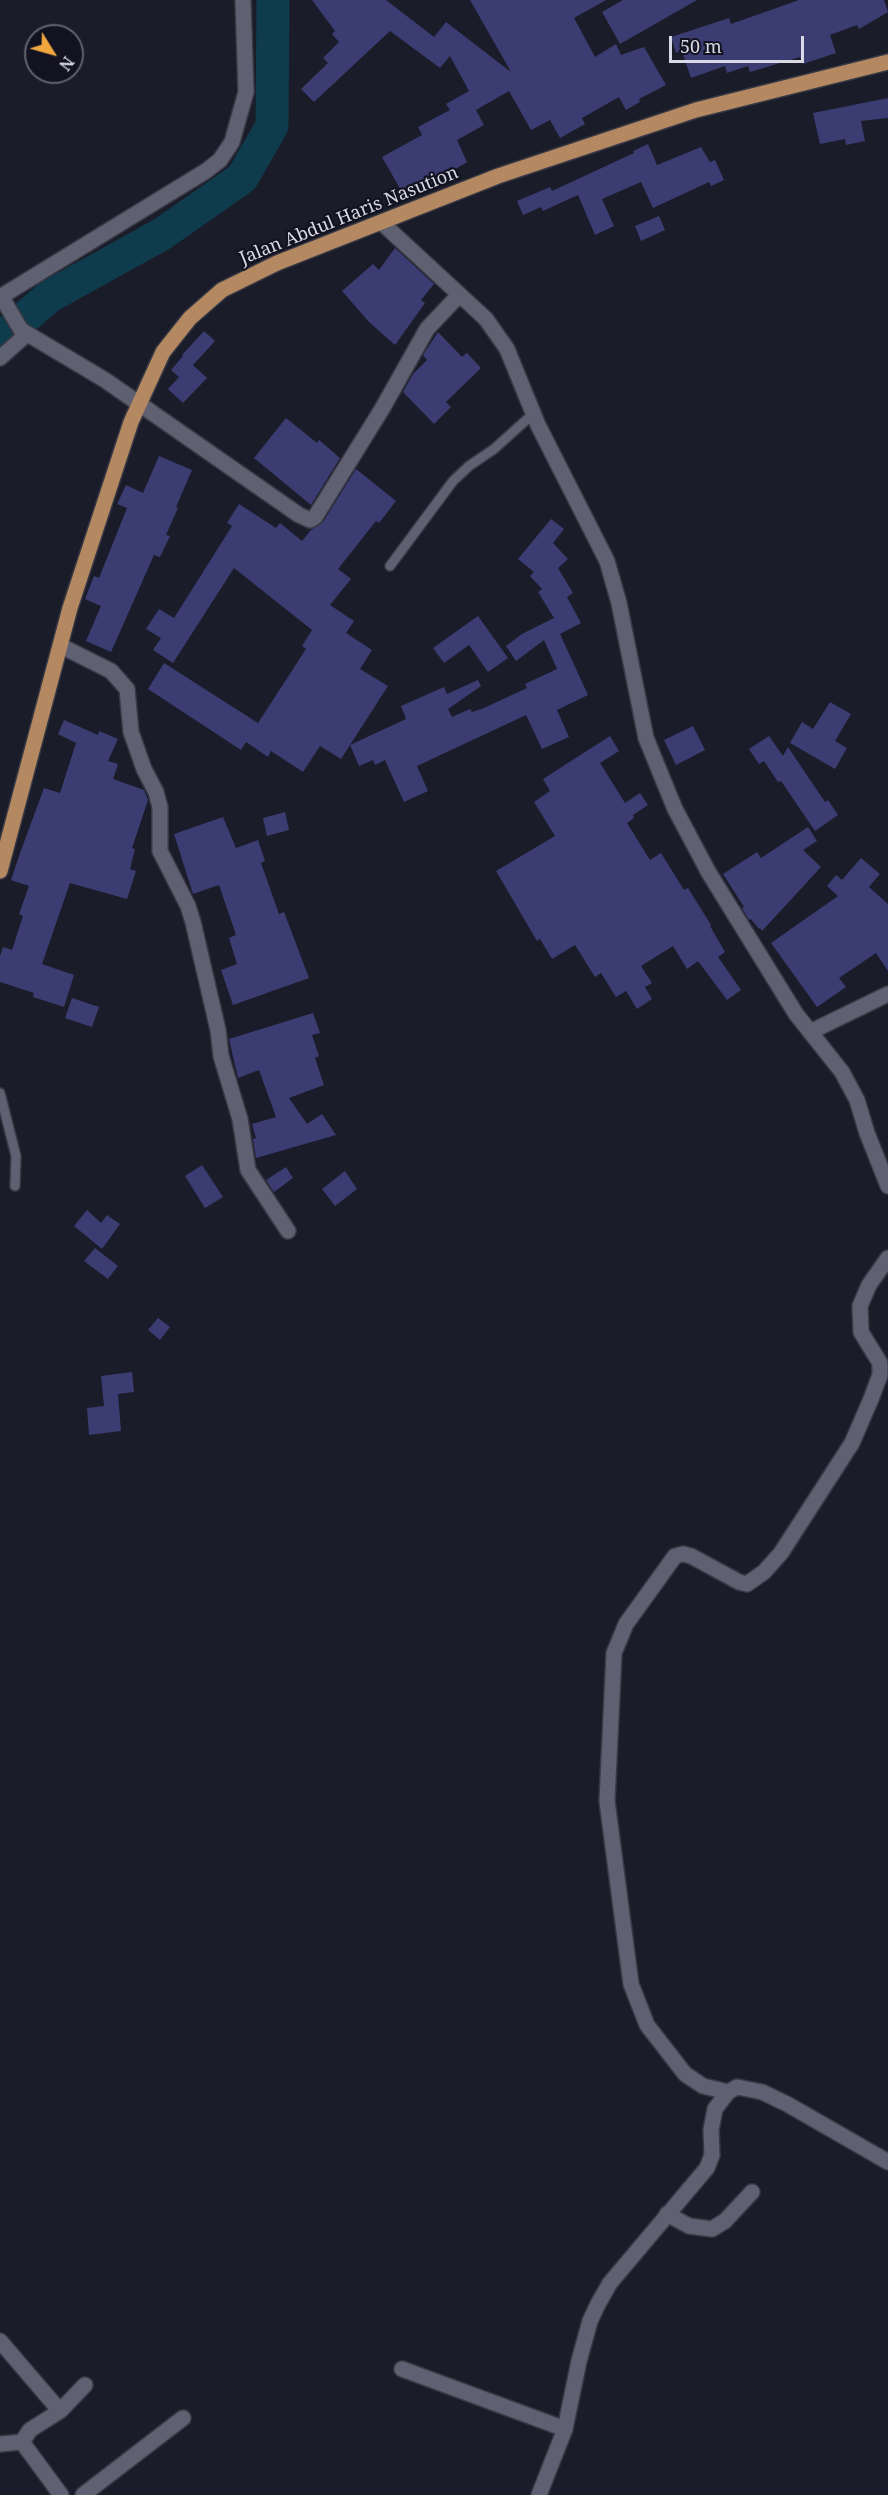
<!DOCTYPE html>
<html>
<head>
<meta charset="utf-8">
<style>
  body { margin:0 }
  #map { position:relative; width:888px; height:2495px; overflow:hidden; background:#1b1c29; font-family:"Noto Serif",serif }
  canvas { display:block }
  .north { position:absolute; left:24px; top:24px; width:60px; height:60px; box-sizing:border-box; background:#121220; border:2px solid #61626e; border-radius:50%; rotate:127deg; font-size:16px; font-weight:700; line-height:24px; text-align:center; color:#d8d9e3 }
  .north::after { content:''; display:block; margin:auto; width:21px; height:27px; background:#efa73e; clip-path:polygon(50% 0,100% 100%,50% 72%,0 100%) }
  .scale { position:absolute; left:669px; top:36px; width:135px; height:27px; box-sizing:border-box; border:3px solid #d8d9e3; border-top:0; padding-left:8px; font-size:18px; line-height:21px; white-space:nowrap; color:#d8d9e3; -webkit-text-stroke:4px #121220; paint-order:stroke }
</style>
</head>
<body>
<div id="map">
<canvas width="888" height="2495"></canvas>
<div class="north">N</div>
<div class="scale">50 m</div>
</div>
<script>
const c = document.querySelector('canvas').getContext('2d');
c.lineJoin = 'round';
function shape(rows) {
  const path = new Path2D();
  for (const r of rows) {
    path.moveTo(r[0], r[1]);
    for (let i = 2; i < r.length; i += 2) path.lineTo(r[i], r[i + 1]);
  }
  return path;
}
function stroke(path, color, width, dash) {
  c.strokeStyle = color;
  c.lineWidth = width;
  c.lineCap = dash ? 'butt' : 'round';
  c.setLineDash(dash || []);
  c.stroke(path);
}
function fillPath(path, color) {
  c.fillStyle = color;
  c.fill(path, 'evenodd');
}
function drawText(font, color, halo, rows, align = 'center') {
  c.font = font + ' "Noto Serif",serif';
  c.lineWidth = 4.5;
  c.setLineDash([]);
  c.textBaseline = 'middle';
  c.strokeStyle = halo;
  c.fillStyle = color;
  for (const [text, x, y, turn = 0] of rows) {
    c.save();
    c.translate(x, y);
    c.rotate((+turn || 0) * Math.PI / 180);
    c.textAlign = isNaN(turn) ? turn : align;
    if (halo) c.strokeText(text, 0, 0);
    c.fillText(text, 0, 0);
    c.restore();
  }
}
stroke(shape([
  [0,339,50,296,162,234,242,178,272,126,273,0]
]), '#0f3c4c', 33);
fillPath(shape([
  [312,0,386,0,434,37,446,22,511,72,470,0,606,0,574,18,595,57,616,44,621,55,644,47,666,85,639,99,640,102,626,110,619,97,582,118,585,124,560,138,550,120,531,130,509,91,476,110,484,125,457,140,467,162,406,199,382,157,422,135,418,127,450,110,446,104,469,91,450,56,440,68,390,31,314,102,301,89,328,63,323,58,339,42,332,34,335,31],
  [623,0,697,0,620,44,602,12],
  [799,0,884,0,888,12,859,29,857,25,830,35,836,53,803,64,800,57,750,72,748,66,727,73,725,66,691,78,682,51,676,53,671,37,729,18,731,24],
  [888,98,888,118,861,121,865,141,846,145,845,139,820,144,813,113],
  [648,144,657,165,701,147,710,162,715,160,724,180,711,186,709,182,653,208,641,182,602,199,614,226,595,235,578,195,543,211,541,207,523,215,517,201,550,187,552,191,634,153,633,151],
  [659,216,665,230,641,241,635,226],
  [395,248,434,284,421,300,425,303,395,345,369,322,342,291,373,264,379,270],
  [204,331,215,341,193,365,182,355],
  [438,332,462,357,467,353,481,368,446,402,451,407,434,424,403,392,413,374,427,360,423,355],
  [183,356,207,378,183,403,168,389,179,377,171,370],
  [286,418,317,443,319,440,340,458,311,505,254,458],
  [159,456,192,470,176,507,178,508,166,535,170,536,160,557,154,555,111,652,86,641,101,606,85,599,94,576,99,578,127,508,117,504,126,485,143,493],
  [356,469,396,501,379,523,376,521,338,569,351,579,330,605,354,621,346,633,372,650,360,669,388,686,350,745,406,719,401,706,444,687,447,694,478,680,481,686,448,709,452,717,470,709,472,712,484,708,527,688,525,684,557,669,544,640,516,661,506,646,522,634,554,618,538,592,542,589,530,576,534,572,518,559,551,519,564,529,553,543,568,559,558,568,573,593,567,597,581,623,560,634,588,695,557,710,569,737,542,749,526,715,417,766,428,791,404,802,385,760,375,765,373,760,359,766,350,745,341,759,320,746,303,772,271,751,268,757,246,742,241,750,148,689,164,663,258,723,306,649,302,646,312,630,234,568,173,663,153,650,161,638,146,629,159,609,174,618,232,526,227,523,239,504,276,528,280,523,302,541,311,530,323,522],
  [478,616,508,658,488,672,469,645,444,663,433,648],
  [830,702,851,714,835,741,847,748,835,769,790,743,802,722,813,729],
  [64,720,98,735,99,731,118,739,108,761,118,764,113,779,144,790,148,800,132,848,135,849,130,869,136,871,127,899,70,883,42,964,74,975,64,1007,33,997,34,993,0,982,0,956,3,947,12,950,23,916,19,914,29,886,11,880,20,853,44,788,60,793,76,743,58,734],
  [693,726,705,750,676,765,664,740],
  [610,736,619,751,600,763,625,803,640,793,648,805,633,815,634,818,627,823,650,860,661,853,684,890,688,888,711,925,710,926,725,952,718,957,741,990,727,1000,698,961,687,969,673,946,641,966,652,983,645,987,652,999,637,1009,626,991,616,997,601,973,595,977,575,945,552,959,540,939,537,941,496,871,555,836,534,802,550,791,543,779],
  [769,736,783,756,788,747,825,802,828,800,838,815,815,831,781,781,778,782,764,761,759,764,749,749],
  [285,812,289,830,267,836,263,818],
  [223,817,236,848,258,840,265,861,261,863,279,914,284,912,309,978,233,1005,221,970,237,964,229,938,236,935,219,885,193,894,174,834],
  [808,827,817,841,803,850,821,867,762,931,760,928,759,929,751,919,749,920,742,908,744,907,723,874,757,852,761,858],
  [861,858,880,874,869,887,888,904,888,971,876,953,839,978,846,987,817,1007,771,943,838,896,827,886,836,875,842,880],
  [72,998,99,1007,92,1027,65,1018],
  [313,1013,320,1033,312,1035,319,1056,315,1058,324,1085,289,1098,307,1124,322,1114,336,1135,256,1158,253,1139,256,1138,252,1124,276,1117,259,1070,238,1078,229,1039],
  [202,1165,223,1197,205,1208,185,1176],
  [286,1167,293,1178,274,1192,266,1180],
  [345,1171,357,1189,335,1206,322,1189],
  [87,1210,101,1223,107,1215,120,1224,102,1249,74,1226],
  [95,1248,118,1266,108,1279,84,1261],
  [158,1318,170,1327,160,1340,148,1330],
  [132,1372,134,1392,118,1394,121,1431,89,1435,87,1408,104,1406,101,1376]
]), '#3b3c72');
const service = shape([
  [390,566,453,481,469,466,494,449,534,413],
  [0,1093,16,1156,15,1186]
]);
const minor = shape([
  [382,223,486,319,507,349,538,425,607,561,619,603,646,738,675,809,709,873,796,1014,842,1072,857,1100,867,1133,888,1186],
  [0,297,206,171,220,160,232,142,246,92,243,0],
  [0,298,4,301,21,330,105,380,299,515,310,520,315,517,382,409,427,329,459,295],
  [0,358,27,334],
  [61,646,111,671,127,689,131,732,144,769,156,792,160,807,160,851,188,906,193,922,218,1030,221,1056,240,1119,248,1170,288,1231],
  [810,1032,888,994],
  [728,2092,703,2086,685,2074,647,2025,631,1984,607,1801,614,1653,626,1624,675,1556,683,1554,691,1556,739,1582,747,1584,764,1572,781,1553,852,1443,871,1399,880,1375,880,1363,861,1332,860,1306,869,1285,888,1258],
  [667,2214,689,2226,712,2229,725,2221,752,2192],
  [0,2341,60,2411,30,2430,22,2442,61,2495],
  [402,2369,565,2429],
  [60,2411,85,2385],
  [0,2444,22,2442],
  [83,2495,183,2418],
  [539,2495,565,2429,579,2361,590,2321,598,2304,610,2283,707,2168,712,2155,711,2130,715,2109,728,2092,737,2087,762,2092,787,2104,888,2162]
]);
const primary = shape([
  [0,871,70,608,131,422,163,352,190,318,222,290,277,263,498,176,696,110,888,62]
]);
stroke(service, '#383944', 12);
stroke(minor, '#383944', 18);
stroke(primary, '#383944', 18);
stroke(service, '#5f6071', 9);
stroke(minor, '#5f6071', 15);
stroke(primary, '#b48961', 15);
drawText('18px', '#d8d9e3', '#121220', [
  ["Jalan Abdul Haris Nasution",349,216,-22]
]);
</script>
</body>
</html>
